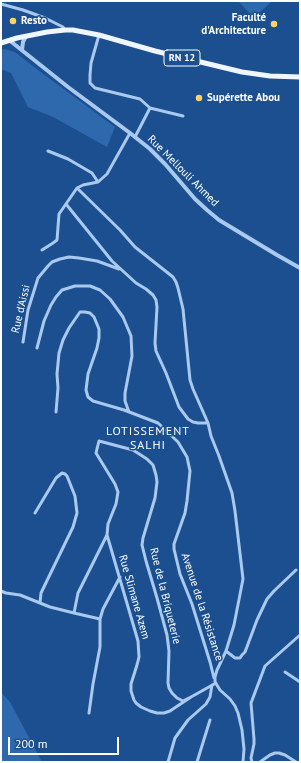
<!DOCTYPE html>
<html>
<head>
<meta charset="utf-8">
<style>
  body { margin:0 }
  #map { position:relative; width:301px; height:763px; overflow:hidden; background:#1b4f8f; font-family:"PT Sans",sans-serif }
  canvas { display:block }
  .frame { position:absolute; inset:0; border:2px solid #fff; pointer-events:none }
  .scale { position:absolute; left:8px; top:737px; width:111px; height:18px; box-sizing:border-box; border:2px solid #fff; border-top:0; padding-left:5px; font-size:12px; line-height:14px; white-space:nowrap; color:#fff; -webkit-text-stroke:3px #1b4f8f; paint-order:stroke }
</style>
</head>
<body>
<div id="map">
<canvas width="301" height="763"></canvas>
<div class="frame"></div>
<div class="scale">200 m</div>
</div>
<script>
const c = document.querySelector('canvas').getContext('2d');
c.lineJoin = 'round';
function fillPath(path, color) {
  c.fillStyle = color;
  c.fill(path, 'evenodd');
}
function shape(rows) {
  const path = new Path2D();
  for (const r of rows) {
    path.moveTo(r[0], r[1]);
    for (let i = 2; i < r.length; i += 2) path.lineTo(r[i], r[i + 1]);
  }
  return path;
}
function stroke(path, color, width, dash) {
  c.strokeStyle = color;
  c.lineWidth = width;
  c.lineCap = dash ? 'butt' : 'round';
  c.setLineDash(dash || []);
  c.stroke(path);
}
function drawText(font, color, halo, rows, align = 'center') {
  c.font = font + ' "PT Sans",sans-serif';
  c.lineWidth = 3;
  c.setLineDash([]);
  c.textBaseline = 'middle';
  c.strokeStyle = halo;
  c.fillStyle = color;
  for (const [text, x, y, turn = 0] of rows) {
    c.save();
    c.translate(x, y);
    c.rotate((+turn || 0) * Math.PI / 180);
    c.textAlign = isNaN(turn) ? turn : align;
    if (halo) c.strokeText(text, 0, 0);
    c.fillText(text, 0, 0);
    c.restore();
  }
}
fillPath(shape([
  [240,1,272,1,254,18,239,2],
  [5,49,15,52,38,70,115,127,107,147,53,117,28,107,11,73,1,69,1,50],
  [1,692,10,702,42,762,1,762]
]), '#2e69ad');
stroke(shape([
  [1,4,23,10,45,18,63,27,65,30],
  [99,35,91,63,90,75,90,83,95,88,99,89,140,99,150,108,135,137],
  [150,108,183,116],
  [48,151,68,159,92,173,98,182,107,174,130,133],
  [77,188,120,230,135,247,173,277,176,282,178,288,183,309,190,380,193,389,208,423,211,436,219,456,232,493,235,511,243,579,234,625,226,651,217,670,215,677,215,682,220,690,230,699,235,706,238,713,242,730,244,749,243,762],
  [66,204,112,261,136,283,146,289,153,295,156,300,157,307,155,343,156,351,166,373,179,407,188,419,193,422,198,423,208,423],
  [42,250,53,243,57,240,59,214,77,188,83,185,98,182],
  [23,342,28,310,38,278,48,266,52,262,60,259,69,257,79,258,97,261,119,269],
  [37,348,44,321,51,305,56,297,62,290,75,286,90,286,100,290,110,299,123,317,131,336,132,356,125,393,125,401,129,412],
  [56,412,58,388,57,374,59,353,63,340,69,328,80,312,85,312,90,313,94,317,99,329,99,338,97,348,88,374,86,390,88,397,93,401,124,410,158,423,178,442,187,457,190,471,187,501,185,513,174,544,174,549,180,574,192,604,210,662,214,678],
  [35,513,56,478,62,473,65,474,67,476,75,496,77,513,73,527,41,593,40,603],
  [107,535,78,593,74,613,100,619,103,609,120,577],
  [1,591,6,593,20,595,50,607,74,613],
  [226,651,235,658,240,658,242,655,245,652,257,620,267,599,274,591,296,570],
  [285,672,300,682],
  [191,697,170,711,164,713,157,713,150,711,141,707,136,703,134,700,131,691,131,684,137,665,139,657,138,641,107,535,108,524,116,504,118,492,115,484,96,453,99,441,133,450,147,459,153,465,156,475,157,482,155,498,143,538,142,545,146,561,157,598,167,635,169,651,168,683,169,688,172,693,177,698,183,701,191,697,216,683],
  [89,713,93,684,100,647,100,619],
  [168,762,175,738,188,720,206,704,210,697,212,685],
  [197,762,210,720],
  [252,762,251,758,254,744,254,739,251,703,265,666,300,635],
  [260,762,270,755,275,753,279,753,285,755,296,762]
]), '#a9c9ee', 3);
stroke(shape([
  [9,40,68,87,130,133,150,149,165,164,195,199,207,210,219,220,277,255,300,268],
  [22,50,23,42,26,36]
]), '#a9c9ee', 4);
stroke(shape([
  [1,43,17,38,47,32,65,30,73,30,99,35,155,51,242,72,270,76,300,77]
]), '#f0f6ff', 5);
for (const [x, y, r, color] of [
  [13,21,4,"#ffd166"],
  [274,24,4,"#ffd166"],
  [199,98,4,"#ffd166"]
]) {
  const dot = new Path2D();
  dot.arc(x, y, r, 0, 2 * Math.PI);
  c.fillStyle = color;
  c.fill(dot);
  stroke(dot, '#1b4f8f', 1.5);
}
for (const [x, y, w] of [
  [182,58,36]
]) {
  const box = new Path2D();
  box.roundRect(x - w / 2, y - 8, w, 16, 3);
  c.fillStyle = '#1b4f8f';
  c.fill(box);
  stroke(box, '#fff', 1);
}
drawText('bold 10px', '#fff', null, [
  ["RN 12",182,58]
]);
drawText('bold 11px', '#fff', '#1b4f8f', [
  ["Faculté",266,18,"right"],
  ["d'Architecture",266,31,"right"],
  ["Resto",21,21],
  ["Supérette Abou",207,98]
], 'left');
drawText('11px', '#fff', '#1b4f8f', [
  ["Rue Mellouli Ahmed",183,171,45],
  ["Rue d'Aissi",21,309,-77],
  ["Rue de la Briqueterie",165,596,76],
  ["Rue Slimane Azem",134,597,74],
  ["Avenue de la Résistance",202,607,72]
]);
c.letterSpacing = '1px';
drawText('12px', '#fff', '#1b4f8f', [
  ["LOTISSEMENT",148,432],
  ["SALHI",148,446]
]);
c.letterSpacing = '0px';
</script>
</body>
</html>
